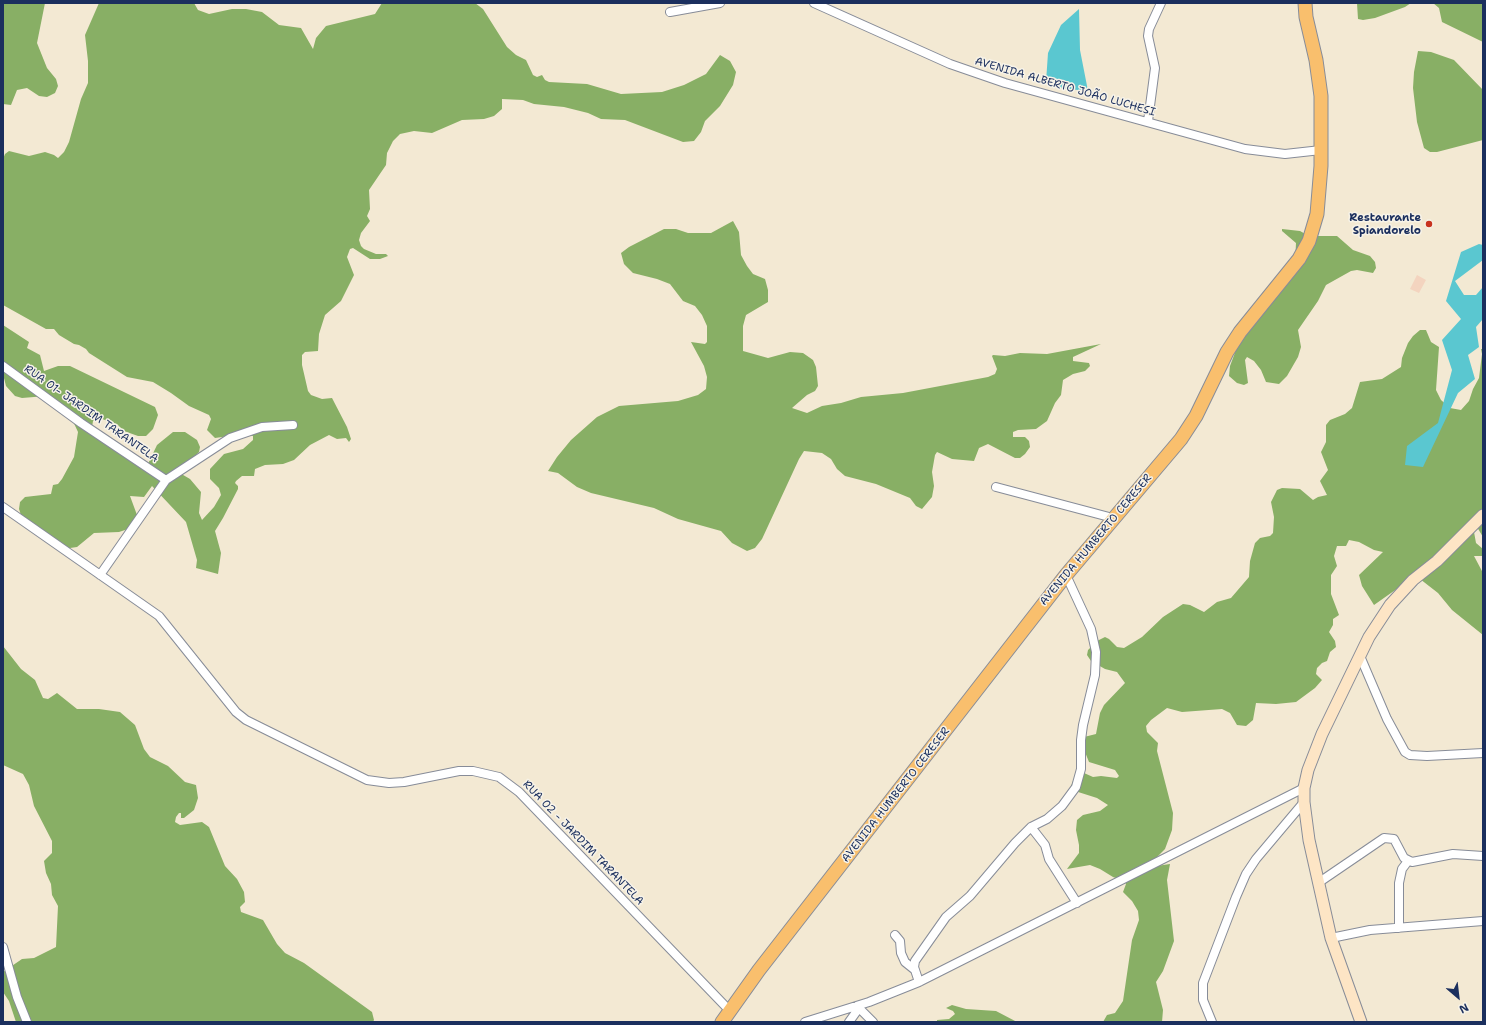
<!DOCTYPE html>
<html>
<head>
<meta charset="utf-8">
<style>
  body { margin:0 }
  #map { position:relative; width:1486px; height:1025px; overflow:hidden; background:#f3e9d3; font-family:"Shantell Sans",sans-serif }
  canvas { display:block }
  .frame { position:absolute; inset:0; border:4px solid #1b2f5e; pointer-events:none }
  .north { position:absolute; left:1438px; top:977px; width:40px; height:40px; -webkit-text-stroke:3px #f7f3e8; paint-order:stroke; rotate:152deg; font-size:11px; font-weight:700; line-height:16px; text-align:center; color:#1b2f5e }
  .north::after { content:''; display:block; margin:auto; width:14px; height:18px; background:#1b2f5e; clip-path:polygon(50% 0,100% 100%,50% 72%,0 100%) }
</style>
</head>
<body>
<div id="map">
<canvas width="1486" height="1025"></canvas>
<div class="frame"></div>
<div class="north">N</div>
</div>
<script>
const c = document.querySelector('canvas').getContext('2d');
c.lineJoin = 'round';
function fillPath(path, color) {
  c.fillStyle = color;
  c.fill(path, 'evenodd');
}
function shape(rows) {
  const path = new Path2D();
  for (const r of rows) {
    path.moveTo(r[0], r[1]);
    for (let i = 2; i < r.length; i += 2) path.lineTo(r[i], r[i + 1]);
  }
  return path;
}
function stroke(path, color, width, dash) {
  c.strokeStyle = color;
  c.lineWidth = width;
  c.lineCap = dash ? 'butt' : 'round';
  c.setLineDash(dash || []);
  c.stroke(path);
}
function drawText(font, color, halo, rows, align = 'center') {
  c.font = font + ' "Shantell Sans",sans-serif';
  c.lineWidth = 3;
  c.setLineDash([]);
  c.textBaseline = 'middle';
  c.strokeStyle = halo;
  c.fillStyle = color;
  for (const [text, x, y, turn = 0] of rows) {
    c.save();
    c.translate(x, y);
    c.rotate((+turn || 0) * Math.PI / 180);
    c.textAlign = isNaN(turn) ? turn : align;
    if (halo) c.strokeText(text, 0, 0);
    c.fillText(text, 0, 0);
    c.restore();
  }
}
fillPath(shape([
  [1417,275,1426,280,1419,293,1410,289]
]), '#f3d4bf');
fillPath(shape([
  [3,3,45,3,37,43,47,68,56,79,58,86,55,93,47,97,39,96,27,88,17,90,11,105,3,104],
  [99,3,194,3,198,10,209,14,232,9,246,9,262,12,279,25,301,28,313,49,316,38,326,26,375,14,382,3,475,3,483,9,507,47,516,55,526,60,533,75,537,77,542,75,545,80,549,82,587,84,621,94,662,92,684,85,706,74,720,55,730,61,736,72,733,85,720,106,705,121,701,132,694,141,683,142,625,120,601,119,588,113,564,107,534,104,523,100,502,99,502,109,494,116,484,119,462,120,432,133,414,131,400,134,393,141,387,153,386,165,369,190,370,209,367,216,370,221,361,233,359,240,361,246,364,249,376,254,386,254,388,256,380,259,370,259,353,248,350,249,347,257,354,275,341,301,325,315,319,334,318,351,305,352,302,355,302,365,308,391,311,395,322,399,332,398,347,427,351,439,349,442,346,438,337,439,329,435,310,445,294,460,283,464,265,465,255,469,254,476,242,476,236,481,235,483,238,486,238,489,223,518,215,531,221,553,218,574,196,568,197,560,186,522,152,486,144,497,130,496,137,515,128,529,119,532,94,533,77,547,70,548,65,548,21,515,19,509,20,502,25,497,51,494,53,485,58,484,62,479,74,457,78,432,71,417,46,396,22,398,15,396,6,386,3,374,3,325,29,342,27,348,40,355,44,371,58,366,70,366,155,407,158,415,153,429,146,436,138,436,124,431,117,424,102,419,93,421,92,427,147,466,157,445,173,432,185,432,197,440,200,447,199,452,178,472,190,479,201,492,199,513,202,520,214,507,221,495,219,488,210,479,210,469,224,454,243,449,253,440,253,436,249,435,236,435,215,438,207,430,211,419,209,415,189,406,171,393,153,382,127,377,89,353,86,349,79,345,74,344,59,335,54,329,46,329,3,305,3,159,5,154,9,151,29,156,45,152,54,155,58,158,64,152,69,142,81,99,88,83,88,61,85,35],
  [1357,3,1411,3,1405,7,1375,18,1363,20,1358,19],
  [1433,3,1483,3,1483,42,1442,22,1439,8],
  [1418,51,1431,52,1454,60,1483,90,1483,140,1437,152,1430,152,1424,148,1417,122,1413,88,1414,72],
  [733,221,739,232,741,255,747,266,753,274,765,279,768,290,768,302,746,315,743,326,743,351,768,358,790,352,803,353,813,360,816,367,818,386,815,391,807,395,792,408,807,413,822,406,841,403,861,397,903,393,988,377,995,374,997,369,992,356,993,355,1005,356,1020,353,1047,354,1101,344,1073,357,1073,361,1089,363,1090,366,1085,371,1073,374,1063,380,1061,395,1055,403,1047,421,1036,429,1018,430,1013,432,1013,437,1025,437,1029,441,1030,447,1025,454,1020,458,1015,458,988,444,979,448,974,461,952,459,937,452,935,455,932,472,934,486,932,497,922,509,916,506,910,498,876,484,845,476,837,469,831,459,822,453,804,451,799,459,762,539,755,548,747,551,732,543,721,531,678,519,654,508,591,493,577,487,558,473,548,471,557,457,571,440,597,417,619,406,678,401,698,395,706,389,707,377,704,366,691,342,705,344,707,342,707,326,702,315,695,306,683,301,670,284,657,279,633,273,624,264,621,253,629,247,664,229,676,229,688,233,711,233],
  [1282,229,1300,231,1309,236,1337,236,1353,250,1370,256,1375,262,1376,268,1373,273,1357,270,1351,271,1326,285,1318,301,1298,330,1301,347,1298,357,1287,376,1279,384,1266,382,1261,370,1254,361,1247,357,1245,360,1248,383,1244,385,1237,383,1229,376,1230,366,1239,342,1295,263,1296,243,1282,231],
  [1420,330,1426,330,1431,342,1439,347,1436,390,1441,400,1450,408,1461,410,1469,401,1473,389,1479,378,1482,354,1481,349,1483,349,1483,537,1477,527,1474,532,1476,543,1483,549,1483,556,1474,556,1483,573,1483,635,1452,610,1438,593,1420,579,1408,581,1374,605,1362,586,1359,575,1383,552,1374,550,1359,542,1349,540,1346,546,1337,546,1334,556,1337,566,1331,575,1331,594,1339,615,1333,619,1333,625,1329,632,1335,641,1336,647,1330,652,1327,661,1322,663,1317,668,1316,674,1322,680,1315,688,1296,702,1276,704,1256,703,1253,720,1246,726,1237,725,1230,713,1222,709,1182,712,1167,708,1151,720,1146,726,1147,732,1158,743,1157,751,1173,813,1172,830,1165,849,1153,861,1150,867,1170,864,1167,880,1174,941,1163,971,1156,982,1163,1010,1162,1022,1103,1022,1107,1015,1115,1013,1123,1001,1132,940,1139,920,1138,911,1132,901,1123,892,1126,884,1124,881,1113,877,1100,869,1090,865,1067,869,1079,853,1079,845,1076,830,1077,820,1083,815,1100,811,1108,805,1097,798,1075,791,1071,786,1073,781,1084,773,1093,777,1101,776,1117,778,1119,776,1115,770,1089,762,1083,747,1084,737,1096,734,1100,713,1104,705,1125,683,1117,672,1105,669,1091,661,1087,655,1088,650,1097,641,1105,637,1109,639,1117,647,1124,648,1142,637,1163,617,1183,604,1190,605,1204,612,1217,602,1231,598,1249,577,1250,561,1255,543,1260,538,1270,536,1273,533,1274,517,1271,502,1277,490,1282,488,1300,489,1313,500,1318,497,1327,495,1320,481,1328,470,1321,452,1326,442,1326,425,1330,420,1345,414,1352,408,1360,382,1382,379,1401,367,1402,358,1408,343,1413,336],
  [3,646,21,669,35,680,43,698,48,699,57,693,77,709,99,709,120,712,135,725,144,749,150,757,168,766,185,782,196,785,198,798,194,810,184,818,181,818,181,813,179,813,176,817,175,822,180,825,202,822,209,827,225,866,237,879,244,892,245,902,240,907,241,912,263,920,277,944,285,953,304,963,372,1012,374,1020,373,1022,16,1022,9,1001,3,992,3,972,22,959,34,958,56,947,58,906,52,895,51,884,46,873,44,861,52,853,52,841,34,806,29,785,23,774,3,765],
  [952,1005,966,1009,996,1011,1017,1022,937,1022,937,1020,949,1019,955,1014,953,1011,946,1008]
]), '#88af65');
fillPath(shape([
  [1079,9,1080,50,1088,91,1058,88,1046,82,1048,53,1061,25],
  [1479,244,1483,245,1483,260,1455,281,1464,295,1476,295,1483,287,1483,319,1476,327,1479,347,1468,355,1475,379,1458,393,1423,467,1405,465,1407,446,1438,423,1452,370,1442,340,1461,319,1446,301,1461,252]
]), '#5ac7d0');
const street = shape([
  [814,3,950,64,1005,83,1245,149,1285,154,1321,150],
  [670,12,720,3],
  [1148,121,1155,68,1148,36,1149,29,1161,3],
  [3,366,81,423,166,480],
  [996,487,1113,518],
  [3,507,159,616,236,712,246,720,367,780,389,783,404,782,459,771,473,771,499,777,519,792,730,1011],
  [100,575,166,480,230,438,262,427,293,425],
  [1360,656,1387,719,1405,752,1410,755,1427,756,1483,753],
  [1031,827,1045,845,1049,859,1077,903],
  [1318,883,1384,838,1394,839,1404,858,1412,862,1453,854,1483,856],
  [1399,928,1399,883,1402,869,1408,861],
  [895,935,900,941,901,953,905,962,915,970],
  [1331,938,1370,930,1483,921],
  [3,947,17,997,27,1022],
  [919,982,914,967,915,961,946,917,970,896,1015,843,1031,827,1047,819,1062,806,1076,787,1081,769,1081,740,1083,725,1095,675,1096,652,1091,629,1066,575],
  [857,1006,873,1022],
  [805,1022,869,1002,919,982,1304,788],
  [849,1022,859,1008],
  [1212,1022,1203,1000,1203,983,1236,897,1246,874,1256,859,1304,802]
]);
const secondary = shape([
  [1361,1022,1331,938,1309,840,1304,802,1304,788,1308,770,1322,734,1369,637,1390,605,1413,580,1437,561,1483,515]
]);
const primary = shape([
  [722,1022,759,970,1066,575,1181,439,1196,416,1227,352,1240,332,1299,259,1309,241,1317,214,1321,166,1321,96,1316,60,1306,17,1305,3]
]);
stroke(street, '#878c98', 10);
stroke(secondary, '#878c98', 13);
stroke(primary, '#878c98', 15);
stroke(street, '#fff', 8);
stroke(secondary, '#fde5c5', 11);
stroke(primary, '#f9bf6d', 13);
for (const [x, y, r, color] of [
  [1429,224,4,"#c8321e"]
]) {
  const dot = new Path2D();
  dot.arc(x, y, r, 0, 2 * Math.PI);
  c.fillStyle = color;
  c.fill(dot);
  stroke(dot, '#f7f3e8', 1.5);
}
drawText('11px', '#1b2f5e', '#f7f3e8', [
  ["AVENIDA ALBERTO JOÃO LUCHESI",1065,87,16],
  ["RUA 01- JARDIM TARANTELA",91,414,35],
  ["AVENIDA HUMBERTO CERESER",1096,540,-50],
  ["AVENIDA HUMBERTO CERESER",896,795,-52],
  ["RUA 02 - JARDIM TARANTELA",583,843,46]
]);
drawText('bold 11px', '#1b2f5e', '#f7f3e8', [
  ["Restaurante",1421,218],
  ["Spiandorelo",1421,231]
], 'right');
</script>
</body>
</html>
